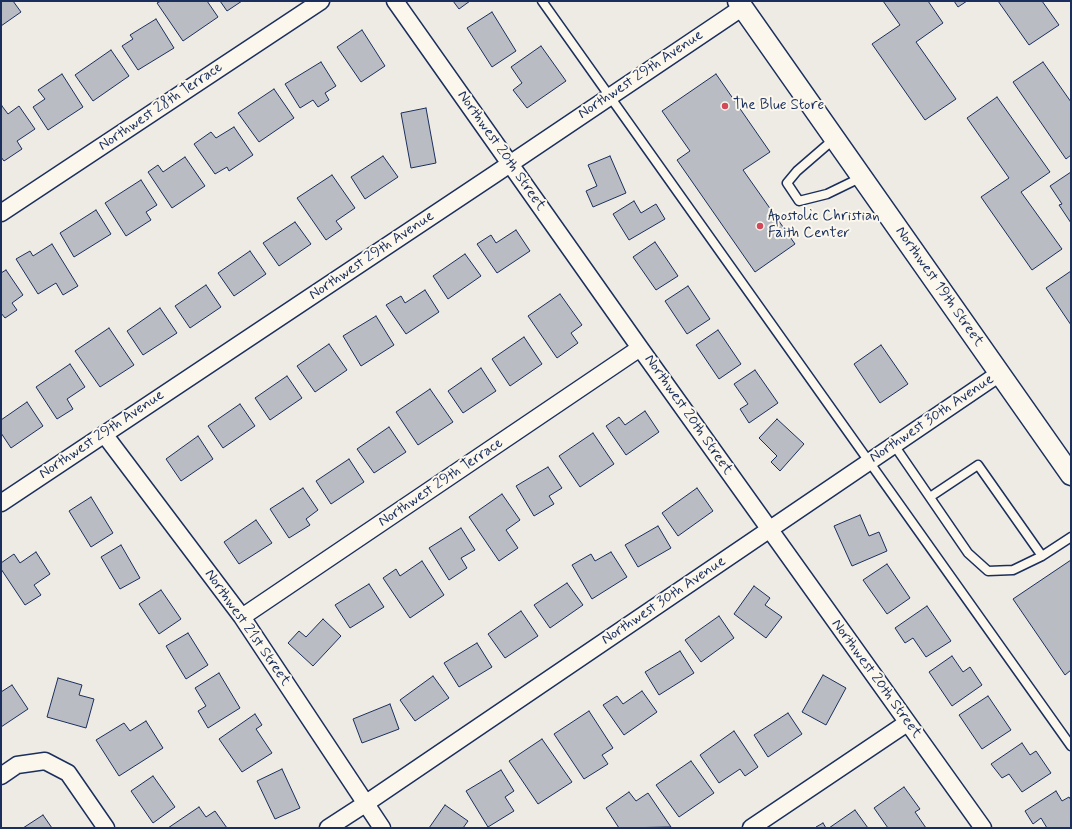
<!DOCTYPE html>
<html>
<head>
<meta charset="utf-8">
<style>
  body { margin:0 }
  #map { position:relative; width:1072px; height:829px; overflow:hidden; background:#eeebe4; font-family:Mynerve,sans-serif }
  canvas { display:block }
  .frame { position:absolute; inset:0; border:2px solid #1b2f5e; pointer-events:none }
</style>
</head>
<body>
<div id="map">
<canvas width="1072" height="829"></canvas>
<div class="frame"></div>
</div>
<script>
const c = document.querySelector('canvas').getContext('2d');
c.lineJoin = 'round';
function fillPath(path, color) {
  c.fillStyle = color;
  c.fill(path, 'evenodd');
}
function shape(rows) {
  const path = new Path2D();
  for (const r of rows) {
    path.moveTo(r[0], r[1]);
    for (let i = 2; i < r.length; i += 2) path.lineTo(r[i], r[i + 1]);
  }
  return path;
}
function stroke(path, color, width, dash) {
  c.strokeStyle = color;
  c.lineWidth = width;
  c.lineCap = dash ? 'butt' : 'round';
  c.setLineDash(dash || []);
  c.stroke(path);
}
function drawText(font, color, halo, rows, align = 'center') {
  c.font = font + ' Mynerve,sans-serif';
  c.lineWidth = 4;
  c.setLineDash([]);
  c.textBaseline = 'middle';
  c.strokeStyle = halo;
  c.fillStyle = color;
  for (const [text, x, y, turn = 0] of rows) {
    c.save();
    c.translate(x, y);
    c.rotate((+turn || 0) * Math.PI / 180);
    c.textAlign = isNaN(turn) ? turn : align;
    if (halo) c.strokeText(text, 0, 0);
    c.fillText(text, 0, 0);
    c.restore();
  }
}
const building = shape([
  [1,1,13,1,21,12,1,26,1,1],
  [161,1,207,1,218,17,183,41,157,3,161,1],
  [220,1,242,1,227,11,220,1],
  [453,1,470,1,459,9,453,1],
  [883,1,928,1,943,23,916,42,956,99,925,120,872,44,900,25,883,1],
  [954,1,967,1,958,7,954,1],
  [998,1,1042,1,1059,25,1029,45,998,1],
  [492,12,516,51,492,67,467,28,492,12],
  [156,19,174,48,138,70,122,46,133,39,130,35,156,19],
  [362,30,385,66,361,82,337,47,362,30],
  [541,46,566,81,527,108,513,90,522,83,511,67,541,46],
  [111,50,129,76,93,101,75,75,111,50],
  [321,62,336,86,325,93,329,100,318,107,313,100,300,108,285,84,321,62],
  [1043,62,1071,102,1071,155,1066,159,1013,82,1043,62],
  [62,74,83,107,48,130,33,107,45,99,38,90,62,74],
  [716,74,770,152,743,170,795,244,755,272,677,160,690,151,662,111,716,74],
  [274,89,294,118,259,142,238,113,274,89],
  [997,97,1050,172,1021,192,1062,249,1032,270,981,197,1009,178,967,118,997,97],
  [2,106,8,114,19,106,35,129,17,141,22,149,4,161,1,157,1,107,2,106],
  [426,108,436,163,411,168,401,113,426,108],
  [234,127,253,155,229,171,227,167,215,174,194,144,211,132,216,138,234,127],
  [383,156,398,177,365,199,351,177,383,156],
  [610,156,626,193,593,207,586,191,597,186,588,165,610,156],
  [185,157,205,186,172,208,148,172,158,165,163,172,185,157],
  [1071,172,1071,223,1059,205,1062,204,1050,186,1071,172],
  [332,175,355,208,336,221,342,229,326,240,297,198,332,175],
  [141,180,157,205,146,212,151,220,126,236,105,203,141,180],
  [634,201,641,213,656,204,665,219,629,240,613,214,634,201],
  [96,210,111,234,74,257,60,233,96,210],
  [295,222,311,244,279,266,263,243,295,222],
  [516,230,530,251,497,273,477,244,491,235,496,243,516,230],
  [655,242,678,276,656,290,633,257,655,242],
  [52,244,78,286,63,295,56,283,38,294,16,259,30,251,33,256,52,244],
  [250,251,266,274,234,296,218,273,250,251],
  [465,254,481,276,448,299,433,276,465,254],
  [6,270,23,295,12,303,17,310,5,318,1,313,1,273,6,270],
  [1071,271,1071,325,1046,288,1071,271],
  [206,285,221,307,190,328,175,306,206,285],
  [688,286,710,319,687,334,665,301,688,286],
  [425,290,439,312,406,334,386,305,401,296,405,303,425,290],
  [560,294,582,325,571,333,578,343,557,358,528,316,560,294],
  [160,308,177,333,143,355,127,331,160,308],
  [376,316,394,345,361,366,343,336,376,316],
  [109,328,134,365,100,387,75,351,109,328],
  [718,330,741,364,719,379,696,345,718,330],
  [524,337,542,364,510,386,492,359,524,337],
  [329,344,347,370,315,392,297,366,329,344],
  [881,345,908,384,880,403,854,364,881,345],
  [70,364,85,387,67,399,73,409,57,419,36,387,70,364],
  [481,368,496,391,463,413,448,391,481,368],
  [755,370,778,403,749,423,740,409,748,404,734,384,755,370],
  [287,376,302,398,270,420,255,398,287,376],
  [430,389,453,422,418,445,396,412,430,389],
  [27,402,43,426,11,448,1,433,1,420,27,402],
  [240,404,255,426,223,448,208,426,240,404],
  [645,411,659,432,626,455,606,426,619,417,625,425,645,411],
  [777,419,804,444,780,471,771,462,777,456,759,438,777,419],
  [389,427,406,452,374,473,357,449,389,427],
  [593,433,614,464,580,487,559,456,593,433],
  [198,436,213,459,181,481,166,459,198,436],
  [349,459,364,482,331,504,316,481,349,459],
  [548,467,562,488,549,496,554,504,534,516,516,486,548,467],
  [303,488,318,510,306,519,310,525,289,538,270,509,303,488],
  [697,488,713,511,678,536,662,513,697,488],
  [502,494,520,520,506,530,518,548,499,561,469,517,502,494],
  [91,497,113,533,91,547,69,511,91,497],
  [860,515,869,536,879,532,887,551,852,566,834,526,860,515],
  [256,520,272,543,239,564,224,542,256,520],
  [658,526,671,548,638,567,625,545,658,526],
  [461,528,475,550,461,558,467,568,449,580,429,548,461,528],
  [121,545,140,578,120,589,101,557,121,545],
  [36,552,50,574,34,585,41,595,25,605,1,569,1,563,14,554,20,563,36,552],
  [611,552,627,577,592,599,572,565,591,554,595,561,611,552],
  [1071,560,1071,670,1065,675,1013,599,1071,560],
  [422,561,444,595,410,618,383,578,396,569,400,576,422,561],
  [887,564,910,598,887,614,863,580,887,564],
  [567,583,583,605,550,628,534,605,567,583],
  [369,584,384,607,350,628,335,605,369,584],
  [754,586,770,598,765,605,782,617,766,638,734,614,754,586],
  [161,590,181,619,159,634,139,604,161,590],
  [927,606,951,641,926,657,913,638,905,643,895,628,927,606],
  [521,611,538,636,505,658,488,634,521,611],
  [719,616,734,638,701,662,685,640,719,616],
  [323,619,341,636,313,666,288,643,299,631,306,637,323,619],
  [188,633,208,665,186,679,166,646,188,633],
  [477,643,492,667,459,687,444,663,477,643],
  [680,651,694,673,659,695,645,672,680,651],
  [952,656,963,672,970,667,982,685,952,706,929,672,952,656],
  [219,673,240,708,208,728,198,711,206,706,195,688,219,673],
  [823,675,846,688,826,725,802,712,823,675],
  [433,676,449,698,415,721,400,700,433,676],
  [58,678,82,685,79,695,94,699,86,728,47,717,58,678],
  [12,685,28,709,1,727,1,692,12,685],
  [642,691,657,712,624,735,603,705,617,696,623,704,642,691],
  [988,696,1011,730,982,749,959,715,988,696],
  [390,704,399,729,362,743,353,719,390,704],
  [589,711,613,748,602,755,608,764,584,779,554,734,589,711],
  [788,713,802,734,768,757,754,735,788,713],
  [255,714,262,725,256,729,272,753,242,772,219,739,255,714],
  [146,721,163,748,119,776,96,740,124,723,130,731,146,721],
  [734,731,758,767,745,776,740,769,719,783,700,755,734,731],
  [542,739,572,782,538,804,509,761,542,739],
  [1022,743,1030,755,1036,751,1051,773,1022,792,1009,774,1002,778,991,764,1022,743],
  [691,761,714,793,679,817,656,785,691,761],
  [282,769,300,808,275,819,257,781,282,769],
  [501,770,514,791,505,797,514,811,488,827,466,791,501,770],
  [153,776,175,807,153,823,131,791,153,776],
  [904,787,920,809,915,812,926,828,888,828,874,808,904,787],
  [1056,791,1062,801,1069,797,1071,800,1071,827,1070,828,1047,828,1041,818,1033,824,1025,811,1056,791],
  [629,792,636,801,648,793,671,827,619,828,606,808,629,792],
  [445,805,468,821,463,828,429,828,445,805],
  [199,807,206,817,215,811,227,828,168,828,199,807],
  [855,810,868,828,829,828,855,810],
  [43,815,52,828,23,828,43,815],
  [823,823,826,828,816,828,816,827,823,823]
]);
fillPath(building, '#b9bcc3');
stroke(building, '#1b2f5e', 1);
const service = shape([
  [542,1,1071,746],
  [834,139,797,171,787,183,799,201,827,194,862,177],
  [894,445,968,553,988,571,1013,570,1042,556,1071,537],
  [930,497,978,465,1042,556]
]);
const minor = shape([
  [395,1,640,348,983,828],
  [1,213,321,1],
  [104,434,242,617,382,828],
  [1,503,495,174,743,7],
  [242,617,640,348],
  [1,776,17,765,45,761,68,773,106,828],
  [328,828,365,804,1000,373],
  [751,828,907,723]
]);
const tertiary = shape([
  [738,1,1071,475]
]);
stroke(service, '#1b2f5e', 11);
stroke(minor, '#1b2f5e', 19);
stroke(tertiary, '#1b2f5e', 23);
stroke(service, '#fbf7ec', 8);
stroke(minor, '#fbf7ec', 16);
stroke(tertiary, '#fbf7ec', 20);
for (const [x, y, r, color] of [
  [725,106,4,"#d1495b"],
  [760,226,4,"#d1495b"]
]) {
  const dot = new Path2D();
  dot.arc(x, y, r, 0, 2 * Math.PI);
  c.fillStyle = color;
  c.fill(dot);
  stroke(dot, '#fbf7ec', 1.5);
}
drawText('15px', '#1b2f5e', '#fbf7ec', [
  ["Northwest 29th Avenue",641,75,-34],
  ["Northwest 28th Terrace",161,107,-34],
  ["Northwest 20th Street",501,151,55],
  ["Northwest 29th Avenue",372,256,-34],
  ["Northwest 19th Street",939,287,55],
  ["Northwest 20th Street",688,415,55],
  ["Northwest 30th Avenue",932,419,-34],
  ["Northwest 29th Avenue",102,435,-34],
  ["Northwest 29th Terrace",441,483,-34],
  ["Northwest 30th Avenue",664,601,-34],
  ["Northwest 21st Street",247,628,55],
  ["Northwest 20th Street",876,679,54]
]);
drawText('15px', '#1b2f5e', '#fbf7ec', [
  ["The Blue Store",733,106],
  ["Apostolic Christian",768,217],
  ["Faith Center",768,234]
], 'left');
</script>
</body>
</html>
